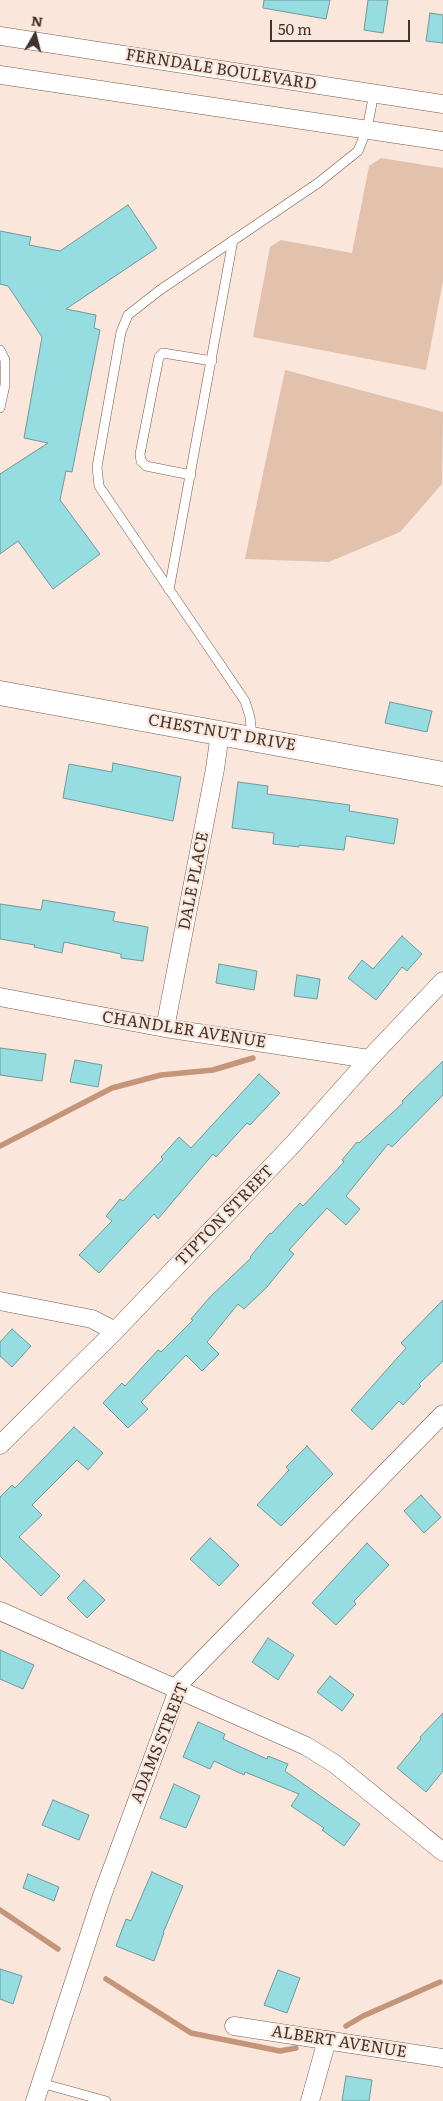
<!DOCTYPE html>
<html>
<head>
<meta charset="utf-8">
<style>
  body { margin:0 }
  #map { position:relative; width:443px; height:2101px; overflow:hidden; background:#fae6db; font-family:Literata,serif }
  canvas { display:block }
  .north { position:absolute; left:10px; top:10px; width:50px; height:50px; -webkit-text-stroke:4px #fae6db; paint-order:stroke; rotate:8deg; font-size:14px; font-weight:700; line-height:20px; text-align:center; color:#41342d }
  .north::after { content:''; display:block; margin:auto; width:18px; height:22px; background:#41342d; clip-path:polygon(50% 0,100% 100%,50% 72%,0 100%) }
  .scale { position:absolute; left:270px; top:20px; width:140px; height:22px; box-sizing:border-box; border:2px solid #41342d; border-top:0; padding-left:6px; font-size:15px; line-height:18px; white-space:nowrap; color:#41342d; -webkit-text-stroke:4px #fae6db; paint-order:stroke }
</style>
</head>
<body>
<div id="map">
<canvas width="443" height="2101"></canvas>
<div class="north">N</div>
<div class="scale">50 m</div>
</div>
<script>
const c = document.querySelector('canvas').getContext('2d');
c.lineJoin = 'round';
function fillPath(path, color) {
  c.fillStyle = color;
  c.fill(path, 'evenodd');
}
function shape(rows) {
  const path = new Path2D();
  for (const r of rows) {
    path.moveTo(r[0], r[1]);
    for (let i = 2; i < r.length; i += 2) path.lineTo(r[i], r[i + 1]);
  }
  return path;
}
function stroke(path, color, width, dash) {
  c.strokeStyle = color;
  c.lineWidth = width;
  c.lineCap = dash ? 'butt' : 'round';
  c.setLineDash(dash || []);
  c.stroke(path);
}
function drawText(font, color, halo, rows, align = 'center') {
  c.font = font + ' Literata,serif';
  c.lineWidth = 4.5;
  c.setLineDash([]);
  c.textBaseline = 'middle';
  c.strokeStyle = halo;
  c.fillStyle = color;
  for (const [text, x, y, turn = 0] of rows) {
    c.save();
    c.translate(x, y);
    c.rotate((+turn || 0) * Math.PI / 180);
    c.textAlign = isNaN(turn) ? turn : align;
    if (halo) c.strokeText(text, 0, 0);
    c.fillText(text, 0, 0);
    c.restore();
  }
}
fillPath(shape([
  [381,158,443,168,443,281,426,370,253,337,270,247,281,240,352,253,369,166],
  [285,370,443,412,442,484,400,532,329,562,245,559]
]), '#e2c1ad');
stroke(shape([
  [0,1146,112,1088,161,1075,213,1070,253,1058],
  [0,1910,58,1949],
  [106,1979,191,2033,280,2051,296,2048],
  [346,2026,363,2016,440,1982]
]), '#c59579', 5.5);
const building = shape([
  [264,0,330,0,326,19,263,8,264,0],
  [368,0,388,0,383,33,364,30,368,0],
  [430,13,443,15,443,43,426,41,430,13],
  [128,205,157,248,66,309,96,315,94,328,100,330,72,472,66,471,60,500,100,554,53,589,18,541,0,554,0,474,48,443,24,438,42,337,8,286,0,284,0,231,31,237,29,245,60,251,128,205],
  [390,702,432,711,427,732,385,723,390,702],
  [113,763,181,777,173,821,63,798,69,764,112,772,113,763],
  [238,782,268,786,267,794,350,805,349,811,398,819,394,844,346,836,344,850,299,845,299,847,273,844,274,833,232,828,238,782],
  [43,900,115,912,113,921,148,927,143,961,121,958,121,954,64,942,62,953,34,947,35,945,0,939,0,904,41,910,43,900],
  [402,936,422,954,407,971,402,967,376,1000,348,978,362,960,373,969,402,936],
  [219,964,257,971,254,990,216,983,219,964],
  [297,975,320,979,317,999,294,996,297,975],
  [0,1048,46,1054,42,1081,0,1075,0,1048],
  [75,1060,102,1065,98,1087,70,1082,75,1060],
  [443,1061,443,1095,392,1147,388,1144,346,1196,360,1209,346,1225,327,1208,289,1250,294,1254,266,1288,244,1309,238,1304,207,1342,219,1354,202,1371,186,1355,141,1402,148,1409,128,1428,103,1403,122,1383,125,1386,158,1350,161,1352,193,1320,191,1319,210,1297,251,1258,250,1257,270,1233,271,1234,300,1203,303,1206,344,1162,342,1160,357,1142,359,1143,403,1103,402,1101,443,1061],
  [259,1074,280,1093,250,1125,247,1123,216,1157,213,1154,158,1219,154,1214,99,1273,79,1255,112,1221,106,1216,120,1199,123,1201,163,1159,161,1157,179,1137,191,1148,259,1074],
  [443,1300,443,1361,419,1384,421,1386,403,1405,399,1401,372,1430,351,1410,406,1348,401,1343,443,1300],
  [12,1329,31,1346,12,1367,0,1356,0,1342,12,1329],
  [74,1427,103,1453,88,1470,77,1460,32,1505,42,1515,19,1537,60,1576,41,1596,0,1556,0,1497,12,1485,15,1488,74,1427],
  [307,1446,333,1474,281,1526,257,1505,289,1470,286,1467,307,1446],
  [421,1495,441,1517,424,1533,404,1511,421,1495],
  [210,1538,239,1565,219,1586,190,1559,210,1538],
  [367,1543,389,1565,354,1601,356,1604,336,1625,312,1603,367,1543],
  [84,1580,105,1600,87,1618,67,1598,84,1580],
  [268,1638,294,1655,278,1680,252,1662,268,1638],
  [0,1650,34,1665,23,1689,0,1679,0,1650],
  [330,1676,354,1695,342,1711,317,1692,330,1676],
  [443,1713,443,1771,426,1792,397,1768,421,1739,420,1737,443,1713],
  [198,1722,225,1734,223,1739,267,1759,268,1756,288,1764,285,1771,360,1824,344,1846,322,1830,324,1828,291,1806,299,1794,245,1772,244,1775,214,1761,210,1769,183,1757,198,1722],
  [174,1784,200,1796,186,1828,160,1818,174,1784],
  [53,1800,89,1815,79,1840,42,1825,53,1800],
  [152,1872,183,1886,163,1933,164,1933,154,1961,116,1946,126,1919,131,1921,152,1872],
  [28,1874,59,1887,54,1901,23,1888,28,1874],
  [0,1969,22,1976,13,2004,0,1999,0,1969],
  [278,1970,300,1978,287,2013,264,2005,278,1970],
  [346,2076,372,2080,369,2101,342,2101,346,2076]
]);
fillPath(building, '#96dde1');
stroke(building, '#6f999b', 1);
const lane = shape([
  [0,350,5,360,5,385,0,408],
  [191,475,146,466,141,461,140,454,159,357,163,353,212,361],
  [169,590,233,240],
  [252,737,250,717,245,701,99,486,97,467,121,332,128,315,160,290,318,183,358,151,367,129,374,93],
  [41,2083,106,2101]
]);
const street = shape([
  [0,36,443,104],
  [0,75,443,141],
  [0,997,165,1028,369,1059],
  [165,1028,215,769,220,733],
  [0,1301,92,1319,115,1331],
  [0,1445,115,1331,295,1142,369,1059,443,981],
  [0,1611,306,1746,335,1764,443,1852],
  [234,2026,443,2058],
  [35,2101,102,1896,181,1682,443,1414],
  [310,2101,327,2040]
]);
const secondary = shape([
  [0,693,443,774]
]);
stroke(lane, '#765a49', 10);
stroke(street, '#765a49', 19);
stroke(secondary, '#765a49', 25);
stroke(lane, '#fff', 9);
stroke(street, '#fff', 18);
stroke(secondary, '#fff', 24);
drawText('16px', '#41342d', '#fae6db', [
  ["FERNDALE BOULEVARD",221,70,9],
  ["CHESTNUT DRIVE",222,733,10],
  ["DALE PLACE",194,881,-79],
  ["CHANDLER AVENUE",184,1030,9],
  ["TIPTON STREET",225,1216,-46],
  ["ADAMS STREET",160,1743,-68],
  ["ALBERT AVENUE",339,2042,9]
]);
</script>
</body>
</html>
